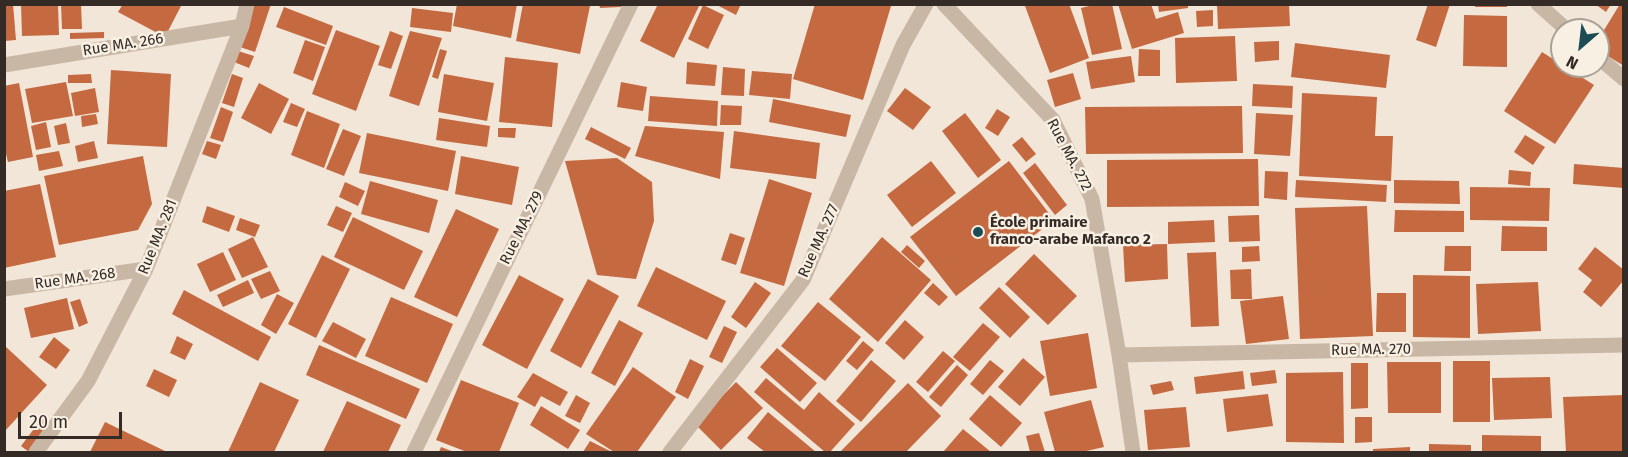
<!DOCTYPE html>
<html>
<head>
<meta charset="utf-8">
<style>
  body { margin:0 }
  #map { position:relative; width:1628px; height:457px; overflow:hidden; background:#f1e6d8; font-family:"Fira Sans",sans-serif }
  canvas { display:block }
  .frame { position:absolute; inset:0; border:6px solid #342b26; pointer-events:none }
  .north { position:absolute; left:1550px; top:18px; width:60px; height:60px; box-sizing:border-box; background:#f9f0e4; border:2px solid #aaa198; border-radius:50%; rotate:208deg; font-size:16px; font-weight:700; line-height:24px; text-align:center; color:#342b26 }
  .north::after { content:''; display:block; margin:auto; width:21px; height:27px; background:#1c4d55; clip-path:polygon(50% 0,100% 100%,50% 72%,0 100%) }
  .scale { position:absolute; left:18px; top:412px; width:104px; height:27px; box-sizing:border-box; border:3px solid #342b26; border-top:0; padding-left:8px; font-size:18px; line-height:21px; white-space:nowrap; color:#342b26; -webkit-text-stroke:4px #f9f0e4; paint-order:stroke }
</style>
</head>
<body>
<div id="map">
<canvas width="1628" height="457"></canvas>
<div class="frame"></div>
<div class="north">N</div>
<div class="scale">20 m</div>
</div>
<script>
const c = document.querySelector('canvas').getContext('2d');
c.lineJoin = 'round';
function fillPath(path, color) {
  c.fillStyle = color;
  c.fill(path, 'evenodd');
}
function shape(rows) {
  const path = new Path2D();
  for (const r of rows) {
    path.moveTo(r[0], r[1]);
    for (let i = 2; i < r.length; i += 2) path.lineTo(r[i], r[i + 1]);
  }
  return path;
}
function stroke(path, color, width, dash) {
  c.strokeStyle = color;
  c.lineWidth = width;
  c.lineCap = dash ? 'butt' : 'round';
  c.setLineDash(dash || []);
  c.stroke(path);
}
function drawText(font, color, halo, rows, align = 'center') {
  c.font = font + ' "Fira Sans",sans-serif';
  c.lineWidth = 5;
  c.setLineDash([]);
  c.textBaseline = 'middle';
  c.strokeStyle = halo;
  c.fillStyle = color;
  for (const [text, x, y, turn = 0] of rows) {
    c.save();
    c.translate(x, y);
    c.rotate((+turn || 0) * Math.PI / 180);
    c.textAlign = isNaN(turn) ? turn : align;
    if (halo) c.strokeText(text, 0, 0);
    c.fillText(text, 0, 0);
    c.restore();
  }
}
fillPath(shape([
  [4,4,13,4,16,40,4,41],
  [21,4,58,4,59,35,22,36],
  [61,4,81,4,82,29,62,29],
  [123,4,182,4,165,37,118,12],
  [252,4,271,4,255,52,237,46],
  [457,4,517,4,511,38,453,26],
  [523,4,590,6,580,54,516,41],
  [599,4,621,4,621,7,600,8],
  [658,4,700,4,674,58,640,41],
  [715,4,741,4,736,15],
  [815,4,891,6,863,100,793,79],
  [1030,4,1069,4,1089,58,1050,73,1025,6],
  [1097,4,1112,4,1122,49,1092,55,1081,8],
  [1118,4,1151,4,1156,19,1178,12,1184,33,1132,49],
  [1158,4,1188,4,1188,8,1159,12],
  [1217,4,1289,4,1290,26,1218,29],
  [1428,4,1450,4,1436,47,1416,40],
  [1475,4,1507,4,1507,7,1475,7],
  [1595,4,1611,4,1606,12],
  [1620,4,1624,4,1624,66,1598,50,1598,40],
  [703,5,724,15,708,49,688,39],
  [284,7,333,26,326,45,276,27],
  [412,8,453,13,451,32,410,27],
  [1213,10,1213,26,1197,27,1196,11],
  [1464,15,1507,16,1507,67,1463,66],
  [336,30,380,46,356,111,312,94],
  [390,31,403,36,391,69,378,65],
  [410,31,442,38,419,106,389,96],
  [104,32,104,38,70,39,70,33],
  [1235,36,1237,81,1176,83,1175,38],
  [305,40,325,47,313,81,293,73],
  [1279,41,1279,60,1255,62,1254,42],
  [1295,43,1390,55,1386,88,1291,77],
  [440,49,447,51,438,79,432,77],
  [1139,49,1160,50,1160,76,1138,76],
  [238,51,254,56,249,68,234,62],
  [1542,52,1594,85,1555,144,1504,111],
  [1131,56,1135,82,1091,89,1086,62],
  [505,57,558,63,552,127,499,122],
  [687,62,717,65,715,86,686,84],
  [723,67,745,69,744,96,721,95],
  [111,70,171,74,167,147,107,144],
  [752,71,792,74,790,99,749,95],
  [1073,73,1081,99,1055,107,1047,80],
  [91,74,92,83,68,83,68,75],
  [232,74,243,78,234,107,222,103],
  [444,74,494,83,487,121,438,112],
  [66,82,73,116,32,123,25,89],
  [621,82,647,87,643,111,617,107],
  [19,83,33,157,8,162,4,146,4,86],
  [259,83,289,99,271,134,241,118],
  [1253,84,1293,86,1292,108,1252,106],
  [95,88,99,112,75,116,71,93],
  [905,88,931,107,913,130,887,111],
  [1302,93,1377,97,1375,136,1393,136,1391,181,1299,176],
  [650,96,718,101,717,126,648,121],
  [773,99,851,115,846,137,769,122],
  [291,103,305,109,297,127,283,122],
  [721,105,742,106,741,125,720,125],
  [1242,106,1243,153,1086,154,1085,107],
  [221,107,233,112,223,142,210,138],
  [997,109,1010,117,998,136,985,128],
  [307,111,340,124,324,168,291,155],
  [965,113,1001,160,978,178,942,131],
  [1256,113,1293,115,1290,156,1254,154],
  [96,114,98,124,82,127,81,116],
  [439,118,490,126,487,147,436,140],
  [46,122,51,147,36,150,31,126],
  [66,123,70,143,58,145,54,126],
  [645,126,724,132,720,179,635,156],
  [591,127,631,148,625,159,585,139],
  [498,128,516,128,515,138,498,137],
  [343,129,361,136,344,176,326,169],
  [734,131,820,143,816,179,730,168],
  [367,133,456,151,448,191,359,173],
  [1525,135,1545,147,1533,165,1514,152],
  [1022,137,1036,154,1026,162,1012,145],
  [94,141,98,158,78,162,75,146],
  [207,141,221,145,216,159,202,154],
  [59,151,63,166,39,171,36,155],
  [143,156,152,204,138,230,59,245,44,176],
  [461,156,519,167,512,205,455,194],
  [617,158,652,182,654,221,636,279,597,275,565,161],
  [1258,159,1259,206,1107,207,1107,160],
  [931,161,956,193,912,227,887,195],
  [1009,161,1054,220,956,296,910,237],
  [1035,163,1067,205,1055,215,1023,173],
  [1574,164,1624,168,1624,188,1573,184],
  [1509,170,1531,172,1530,186,1508,184],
  [1265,171,1288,172,1287,200,1264,198],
  [769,179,812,193,784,286,740,273],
  [1296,180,1387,185,1386,202,1295,197],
  [1394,180,1459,181,1460,204,1394,203],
  [370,181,438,200,429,233,361,214],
  [345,182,365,191,358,206,339,197],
  [40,184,56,257,4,268,4,191],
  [1470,187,1550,188,1549,221,1470,220],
  [207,206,235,216,229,232,202,222],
  [336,206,352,213,343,232,327,225],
  [1367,206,1373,336,1300,339,1295,208],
  [456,209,499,229,457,317,414,297],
  [1395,210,1464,211,1464,232,1394,232],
  [1259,215,1260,241,1229,242,1228,216],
  [353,217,423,251,404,290,334,257],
  [240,218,260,225,255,237,236,230],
  [1214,220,1215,242,1168,244,1168,222],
  [1502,226,1547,227,1547,251,1501,251],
  [730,233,745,238,736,265,721,260],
  [253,237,268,267,242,278,228,249],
  [882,237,931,280,878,342,829,299],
  [1167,244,1168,279,1125,282,1123,245],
  [907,245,925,261,919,268,901,252],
  [1259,246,1260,261,1242,262,1242,247],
  [1445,246,1471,246,1471,271,1444,271],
  [1595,247,1624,270,1624,280,1601,307,1583,292,1592,280,1578,269],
  [223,252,236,280,210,292,197,264],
  [1216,252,1219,326,1191,327,1187,253],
  [1034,254,1077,296,1048,325,1005,284],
  [322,255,350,269,316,338,288,324],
  [656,267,726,301,707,340,637,306],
  [1251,269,1252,299,1231,299,1230,270],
  [270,271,280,291,261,299,251,279],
  [519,275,564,299,527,369,482,345],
  [1413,275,1470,276,1470,338,1413,337],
  [588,279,619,296,581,368,550,351],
  [248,280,254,293,223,307,217,295],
  [755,282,771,293,746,328,731,317],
  [1538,282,1541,331,1478,334,1476,284],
  [933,283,948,297,939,306,924,293],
  [999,287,1030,317,1010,338,979,308],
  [184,290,271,337,258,361,172,314],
  [1377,293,1406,293,1406,332,1376,332],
  [277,294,294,303,276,334,261,325],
  [1283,296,1289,339,1246,344,1240,301],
  [391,297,453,324,427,383,365,356],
  [67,298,74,329,31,338,24,308],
  [80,299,88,323,79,327,70,302],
  [818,302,861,337,825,381,781,346],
  [619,320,643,333,615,386,591,373],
  [905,320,924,337,904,360,885,343],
  [333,322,366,339,356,358,322,341],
  [983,323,1000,337,970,371,953,357],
  [724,326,737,332,722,363,709,357],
  [1088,333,1097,388,1050,396,1040,341],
  [177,336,193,344,185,360,170,353],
  [54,337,70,350,56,369,39,357],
  [863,341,874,350,857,370,846,361],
  [319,345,420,389,406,419,306,375],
  [5,346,47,385,5,431],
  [777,348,817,383,800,402,760,367],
  [943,351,955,361,928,392,916,382],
  [1023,358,1045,377,1020,406,998,387],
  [690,359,704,366,688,399,675,392],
  [871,360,896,381,861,422,836,401],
  [990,360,1004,371,983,395,970,384],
  [1453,361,1490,361,1490,422,1453,422],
  [1387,362,1441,362,1441,413,1388,413],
  [1351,363,1368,363,1368,408,1351,409],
  [957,365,968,375,941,407,929,397],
  [633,367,676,397,637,452,614,452,586,434],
  [154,369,177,380,169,397,146,386],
  [1275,370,1277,383,1252,386,1250,373],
  [1243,371,1245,389,1196,394,1194,377],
  [1343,372,1344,443,1286,442,1286,373],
  [533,373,568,392,560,406,541,396,535,407,517,397],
  [1550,377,1552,418,1494,420,1492,378],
  [766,378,804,410,819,392,855,424,830,452,825,452,754,392],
  [461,380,519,403,499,452,467,452,436,440],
  [1171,381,1174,390,1153,395,1150,385],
  [260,382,299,400,274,452,228,452],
  [736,382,763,408,721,450,695,424],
  [908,383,941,416,906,452,840,452],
  [1268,394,1273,426,1227,432,1223,399],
  [576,395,590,403,580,423,565,416],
  [990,395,1022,423,1001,447,969,419],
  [1624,395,1624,452,1566,452,1563,397],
  [1091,400,1104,447,1082,452,1055,452,1044,412],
  [347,401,401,425,388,452,323,452],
  [541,406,580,430,568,449,530,425],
  [1186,407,1190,447,1148,450,1144,410],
  [768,412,816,452,765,452,747,438],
  [43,417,52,424,29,452,21,446],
  [1355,417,1372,417,1372,442,1355,443],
  [105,422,167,452,90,452],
  [963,429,991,452,943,452],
  [1039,433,1045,452,1030,452,1026,436],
  [1482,435,1541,436,1541,452,1482,452],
  [590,441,612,452,583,452],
  [1429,444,1471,445,1471,452,1429,452],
  [441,447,454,452,439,452],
  [1410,447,1410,452,1373,452,1373,449]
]), '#c56941');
stroke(shape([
  [944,4,1053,120,1092,199,1119,355,1133,452],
  [1538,4,1567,30],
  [1598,57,1624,79],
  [4,65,242,26],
  [4,289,146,269],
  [1119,355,1624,345],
  [36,452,88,381,146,269,242,26,247,4],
  [414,452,631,4],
  [670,452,803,280,903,45,926,4]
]), '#c8b7a4', 15);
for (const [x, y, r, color] of [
  [978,232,6,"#1c4d55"]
]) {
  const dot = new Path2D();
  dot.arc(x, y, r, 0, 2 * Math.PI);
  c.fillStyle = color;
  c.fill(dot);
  stroke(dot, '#f9f0e4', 2);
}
drawText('15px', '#342b26', '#f9f0e4', [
  ["Rue MA. 266",123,45,-9],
  ["Rue MA. 272",1069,155,62],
  ["Rue MA. 279",522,228,-64],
  ["Rue MA. 281",158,237,-68],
  ["Rue MA. 277",819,241,-66],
  ["Rue MA. 268",75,279,-8],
  ["Rue MA. 270",1371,350,-1]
]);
drawText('bold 15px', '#342b26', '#f9f0e4', [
  ["École primaire",990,223],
  ["franco-arabe Mafanco 2",990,240]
], 'left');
</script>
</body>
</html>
